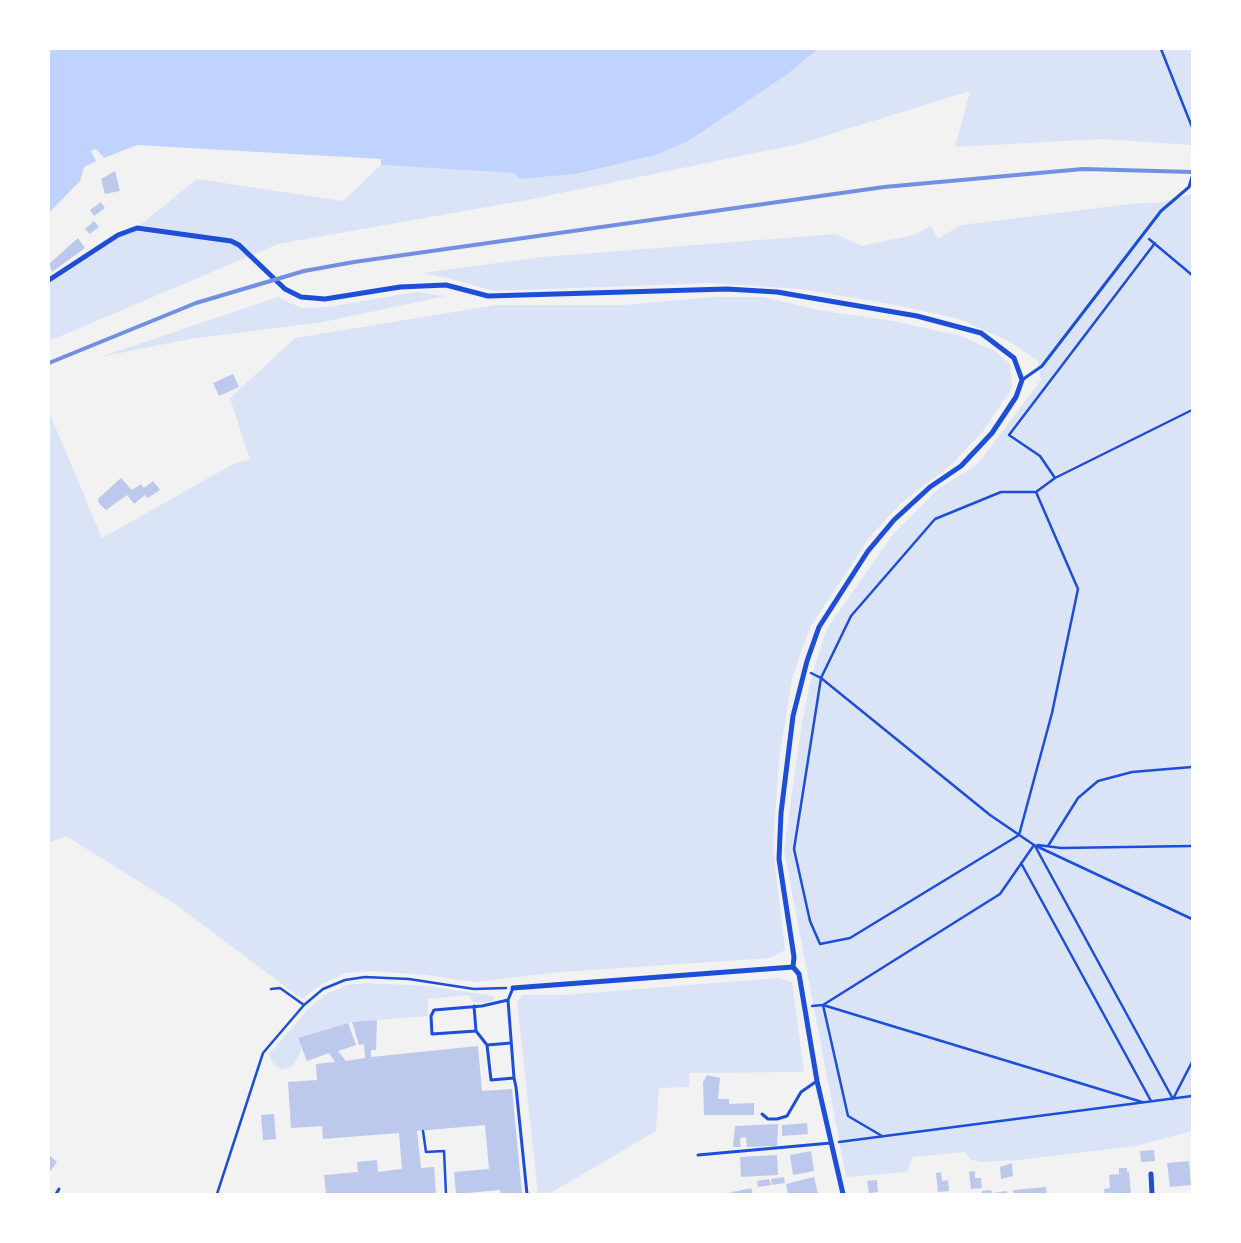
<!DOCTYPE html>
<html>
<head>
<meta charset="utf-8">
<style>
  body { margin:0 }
  #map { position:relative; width:1241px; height:1243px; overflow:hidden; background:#f2f2f2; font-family:Commissioner,sans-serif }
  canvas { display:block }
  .frame { position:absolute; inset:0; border:50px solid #fff; pointer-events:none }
</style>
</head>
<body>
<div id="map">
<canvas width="1241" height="1243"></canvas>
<div class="frame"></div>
</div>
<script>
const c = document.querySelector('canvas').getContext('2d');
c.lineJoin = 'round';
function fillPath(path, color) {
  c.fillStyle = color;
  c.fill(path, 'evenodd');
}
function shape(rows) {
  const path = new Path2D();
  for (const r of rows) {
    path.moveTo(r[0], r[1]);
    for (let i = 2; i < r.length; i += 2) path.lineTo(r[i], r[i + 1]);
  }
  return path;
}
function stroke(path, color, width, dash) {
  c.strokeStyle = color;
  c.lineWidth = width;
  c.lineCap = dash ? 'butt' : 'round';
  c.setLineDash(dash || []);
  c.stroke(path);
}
fillPath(shape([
  [818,49,1192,49,1192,145,1101,139,955,147,970,91,799,144,532,199,278,244,49,341,49,280,117,235,135,229,197,179,343,201,381,165,514,173,520,179,576,174,656,155,789,73],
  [1192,194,1192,1131,1136,1146,1018,1160,983,1162,971,1160,964,1152,913,1157,907,1172,846,1177,784,850,802,722,811,679,826,630,893,534,938,489,977,465,1041,380,1038,361,1010,342,959,319,896,305,800,289,711,283,494,291,448,278,422,273,542,257,836,234,861,246,914,235,931,226,938,239,961,225,1137,203,1157,203],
  [416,292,446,296,323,322,190,339,100,357,278,297,302,308,328,307],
  [714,297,763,297,818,310,893,321,961,336,995,351,1010,364,1012,388,983,431,952,464,900,504,869,538,811,626,802,649,792,679,779,760,773,847,785,950,770,958,561,972,475,982,426,975,371,971,346,973,322,984,302,999,178,906,66,836,49,843,49,412,102,538,235,463,250,460,230,398,295,338,496,305,623,305],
  [778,978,792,982,804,1072,690,1073,689,1087,659,1088,656,1131,549,1194,538,1194,517,1003,522,995,563,995],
  [367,983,427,986,494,996,494,1001,474,1003,468,995,428,999,428,1016,352,1022,298,1038,302,1049,293,1066,282,1070,272,1062,269,1054,308,1009,326,994,347,985]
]), '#dbe4f7');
fillPath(shape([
  [49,49,818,49,789,73,688,141,656,155,576,174,520,179,514,173,381,165,381,159,137,145,104,158,96,149,91,151,96,161,84,167,80,181,49,213]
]), '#bfd3fe');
fillPath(shape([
  [115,171,120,191,105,194,101,179],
  [101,202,105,208,94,216,90,210],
  [94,221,99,227,90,234,85,229],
  [78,238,85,248,52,272,49,264],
  [233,374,239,387,219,396,213,383],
  [121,478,132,490,141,484,144,488,153,481,160,490,148,498,145,495,134,504,127,495,106,510,98,502,99,498],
  [377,1020,376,1050,371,1050,371,1057,478,1046,482,1091,512,1089,522,1194,501,1194,500,1190,456,1194,454,1172,489,1169,485,1125,417,1131,421,1168,434,1167,436,1194,326,1194,324,1175,358,1172,357,1162,377,1160,378,1172,402,1169,399,1133,323,1139,322,1126,291,1128,288,1082,317,1080,316,1064,335,1062,329,1053,307,1061,298,1038,348,1023,356,1045,338,1051,346,1061,365,1058,364,1044,359,1045,352,1022],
  [707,1075,720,1078,718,1099,729,1099,729,1104,754,1103,754,1115,704,1115,703,1082],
  [274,1114,276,1139,263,1140,261,1115],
  [807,1123,808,1134,782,1136,782,1125],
  [778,1124,777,1146,747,1147,746,1137,740,1138,741,1147,733,1147,735,1126],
  [1154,1150,1155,1161,1141,1162,1140,1151],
  [811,1151,814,1171,793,1175,790,1155],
  [49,1155,57,1162,49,1173],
  [777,1155,778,1175,741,1177,740,1157],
  [1189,1161,1191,1185,1170,1187,1167,1163],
  [1012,1163,1013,1176,1001,1179,1000,1167],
  [1119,1168,1127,1168,1127,1172,1129,1172,1131,1194,1105,1194,1104,1189,1110,1188,1109,1175,1119,1174],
  [975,1171,975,1178,981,1178,982,1188,971,1189,969,1172],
  [941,1172,942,1181,948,1180,949,1191,938,1192,936,1173],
  [784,1177,785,1183,772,1185,771,1179],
  [814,1177,818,1194,788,1194,786,1184],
  [769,1179,771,1185,758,1187,757,1181],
  [877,1180,878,1192,869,1193,867,1181],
  [1046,1187,1047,1194,1014,1194,1013,1190],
  [751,1188,753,1194,728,1194,728,1193],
  [991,1190,992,1193,1007,1191,1007,1194,982,1194,982,1191]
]), '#bdc9ec');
stroke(shape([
  [1161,49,1192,127],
  [1149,239,1192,275],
  [1055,478,1040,456,1009,435,1155,243],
  [1036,492,1078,589,1052,713,1019,835,850,938,820,944,810,921,794,849,821,678,851,616,935,519,1001,492,1036,492,1055,478,1192,410],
  [811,673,821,678,990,815,1034,845,1192,919],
  [1038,845,1061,848,1192,846],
  [1035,846,1173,1099],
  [1048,846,1078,798,1098,781,1132,772,1192,767],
  [1021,863,1151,1101],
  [271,989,280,988,304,1005],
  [812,1006,823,1005,1142,1102],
  [1173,1099,1192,1062],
  [423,1131,426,1152,444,1151,446,1194],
  [882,1136,848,1116,823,1005,1000,894,1034,845],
  [839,1142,1192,1096],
  [217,1194,263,1053,304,1005,323,989,345,980,365,977,409,979,474,989,506,988]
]), '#1d4ed8', 2.5);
stroke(shape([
  [1022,380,1042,366,1161,211,1189,187,1192,177],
  [513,988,508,1000,514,1078,516,1087,527,1194],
  [474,1006,476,1031,487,1045,491,1080,514,1078],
  [476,1031,432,1034,431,1016,434,1010,482,1006,508,1000],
  [487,1045,511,1043],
  [762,1114,768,1119,777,1119,787,1116,801,1092,817,1081],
  [698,1155,831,1143],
  [56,1194,59,1189]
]), '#1d4ed8', 3);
stroke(shape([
  [49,280,118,235,137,228,231,241,239,245,285,289,301,297,325,299,400,287,446,285,488,296,727,289,777,292,917,316,981,333,1014,358,1022,380,1016,397,992,433,961,466,930,487,894,520,868,551,819,627,807,661,793,716,781,813,779,859,794,957,793,967,799,974,817,1081,843,1194],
  [513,988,793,967],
  [1151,1174,1152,1194]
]), '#1d4ed8', 5);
stroke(shape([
  [49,363,196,303,304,271,354,262,884,187,1083,169,1192,172]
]), '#7290e2', 4);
</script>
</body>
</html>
